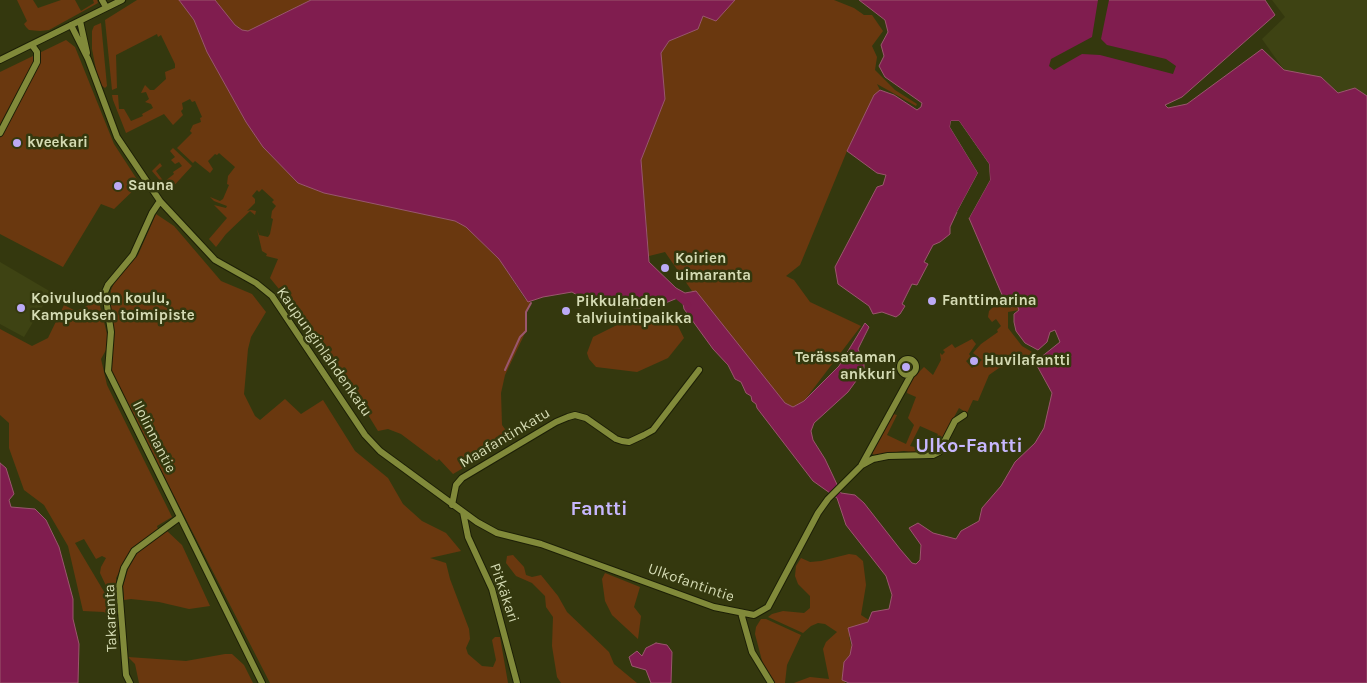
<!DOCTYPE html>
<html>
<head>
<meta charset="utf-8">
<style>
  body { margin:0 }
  canvas { display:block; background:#34380e }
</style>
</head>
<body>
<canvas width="1367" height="683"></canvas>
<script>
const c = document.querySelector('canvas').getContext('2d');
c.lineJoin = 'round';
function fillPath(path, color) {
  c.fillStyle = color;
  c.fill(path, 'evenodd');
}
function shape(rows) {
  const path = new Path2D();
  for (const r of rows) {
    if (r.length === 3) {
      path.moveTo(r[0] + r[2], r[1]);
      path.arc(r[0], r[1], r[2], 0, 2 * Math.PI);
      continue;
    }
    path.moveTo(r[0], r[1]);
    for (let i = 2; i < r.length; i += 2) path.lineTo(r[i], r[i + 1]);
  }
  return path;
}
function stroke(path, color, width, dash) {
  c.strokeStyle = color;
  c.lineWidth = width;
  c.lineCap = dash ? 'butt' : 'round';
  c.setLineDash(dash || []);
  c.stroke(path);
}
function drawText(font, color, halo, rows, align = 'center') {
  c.font = font + ' Karla,sans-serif';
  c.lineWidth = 5;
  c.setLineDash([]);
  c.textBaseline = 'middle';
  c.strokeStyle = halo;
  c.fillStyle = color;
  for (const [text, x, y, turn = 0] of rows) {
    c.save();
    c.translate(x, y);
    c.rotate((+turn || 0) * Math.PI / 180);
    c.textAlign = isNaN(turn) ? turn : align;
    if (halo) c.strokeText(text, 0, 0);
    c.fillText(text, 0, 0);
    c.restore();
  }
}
fillPath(shape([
  [1272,0,1367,0,1367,96,1355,88,1338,93,1321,77,1284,70,1262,39,1285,17],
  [0,262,51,292,24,337,0,324]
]), '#3e4313');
fillPath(shape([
  [17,0,33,0,38,8,61,0,75,0,81,11,94,3,93,0,97,0,98,3,49,30,40,31,29,30,26,27,24,24,27,21],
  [137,0,179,0,194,20,207,52,246,122,263,147,298,183,324,193,455,221,466,227,499,259,525,299,531,303,526,312,526,331,505,375,501,393,502,425,507,432,519,435,453,474,439,459,437,461,401,434,388,429,378,431,327,348,270,278,278,259,266,256,267,254,262,251,257,229,259,235,268,237,270,234,273,219,271,218,272,211,276,206,272,202,274,200,262,189,259,192,257,190,252,196,255,199,255,203,247,211,251,210,256,211,255,215,250,211,226,234,216,247,209,239,227,218,214,205,226,208,227,206,214,201,210,197,220,201,223,199,229,185,227,184,228,176,235,167,219,153,217,155,215,154,208,161,213,169,210,173,195,161,193,163,177,148,192,133,190,131,193,125,201,122,200,118,202,117,195,101,192,102,190,99,182,103,183,109,181,111,183,115,173,125,164,114,126,133,113,100,112,95,118,95,119,109,124,109,131,121,143,116,142,114,153,108,151,104,145,102,149,99,146,92,141,93,145,85,150,90,154,90,166,79,165,72,175,68,175,64,161,35,158,37,157,34,116,55,117,88,112,90,105,20],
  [215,0,311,0,248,31,242,30,235,25],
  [735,0,834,0,854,8,864,15,872,15,883,31,872,46,877,57,875,70,895,90,917,104,916,106,877,84,880,90,874,95,847,151,800,265,786,276,794,280,810,302,861,326,804,401,793,407,785,403,692,291,665,252,649,256,641,160,665,99,661,53,669,41,698,29,703,15],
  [101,23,107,86,105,88,101,85,97,75,92,49,92,31,94,26],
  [66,40,75,47,114,144,140,184,114,209,101,204,63,267,0,234,0,72],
  [173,148,192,166,169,191,152,171,160,163,162,166,156,171,164,182,174,174,173,172,182,166,179,162,175,164,171,160,175,157,170,151],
  [156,214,174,226,221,281,252,294,266,312,251,337,248,349,244,394,255,416,260,420,285,399,301,414,323,400,355,451,388,478,403,504,422,521,446,533,461,551,430,558,446,563,450,579,469,629,470,639,466,648,468,654,482,666,493,667,496,660,492,640,495,637,500,637,508,683,270,683,112,375,110,366,114,327,109,309,111,290,115,281,138,255],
  [1003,297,1011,307,1017,305,1019,310,1008,312,1008,328,1022,346,1032,352,1027,362,999,368,989,375,978,401,973,400,967,413,959,408,936,450,923,455,904,451,874,455,872,453,893,414,897,415,887,435,906,444,914,425,908,418,916,397,907,393,908,386,911,380,924,367,933,375,941,360,940,353,942,355,945,352,943,350,952,344,955,348,972,339,976,344,969,354,971,357,966,361,972,368,982,360,973,353,981,344,998,332,997,330,1001,326,996,319,992,322,988,317,989,311],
  [920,426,938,434,928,450,910,446],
  [95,302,99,302,108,338,107,348,101,359,107,385,172,517,157,526,158,529,132,548,116,578,118,594,108,590,100,573,101,567,106,558,102,556,96,559,84,539,75,543,106,595,117,601,115,620,104,612,83,611,68,546,44,505,24,490,9,448,9,423,0,415,0,329,32,346,48,338,64,305,76,311],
  [655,316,670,319,678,326,684,338,668,358,637,372,596,367,589,359,587,353,593,337,627,320],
  [167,531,182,545,210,606,189,609,159,602,131,599,124,600,123,586,128,569,137,553],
  [849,554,856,555,863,561,866,585,861,615,872,622,872,617,875,614,873,626,869,632,853,634,849,637,853,653,847,662,845,683,794,683,810,677,829,679,823,649,826,642,837,632,825,624,818,623,811,626,803,633,768,617,772,614,783,611,804,613,810,608,810,596,798,584,795,576,796,566,801,558,810,562,821,561],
  [513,555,524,567,526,575,532,577,541,575,558,596,567,612,609,652,614,664,637,683,561,683,557,677,552,646,553,617,546,607,545,596,532,583,516,576,506,563,507,556],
  [605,573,640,587,634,607,641,616,638,639,612,615,605,601,602,579],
  [761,619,766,619,801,635,787,665,785,683,772,683,765,672,755,634,756,627],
  [225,654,232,654,244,665,253,683,139,683,135,664,128,657,186,661]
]), '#6a380f');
const water = shape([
  [179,0,215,0,235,25,242,30,248,31,311,0,735,0,716,21,703,16,698,29,669,41,661,53,665,99,641,160,649,262,676,288,685,293,696,291,785,403,793,407,804,401,839,366,865,323,869,327,858,349,864,363,864,370,848,392,814,423,811,431,813,440,825,459,841,493,855,495,864,503,900,549,912,563,916,564,920,560,921,545,909,528,918,523,933,533,956,539,961,531,979,521,982,508,1001,486,1015,462,1035,443,1044,428,1052,393,1035,362,1060,342,1055,330,1050,332,1047,342,1038,350,1025,343,1016,331,1014,322,1014,314,1019,310,1017,305,1011,307,1003,297,969,218,990,180,989,164,959,121,951,121,950,127,978,173,957,212,950,227,950,234,940,242,933,245,924,262,928,264,917,285,912,284,902,304,905,306,900,314,896,317,882,312,873,314,869,306,838,284,835,267,877,187,883,185,886,175,877,173,847,151,874,95,880,90,894,95,917,110,921,107,922,103,885,77,879,66,884,56,881,45,888,32,885,20,859,0,1265,0,1275,15,1182,97,1165,105,1168,108,1187,104,1262,49,1284,70,1321,77,1338,93,1355,88,1367,96,1367,683,849,683,842,680,844,662,850,655,852,645,848,628,868,622,872,612,889,609,892,595,886,576,846,525,837,498,813,481,757,408,756,404,752,401,751,396,746,393,741,382,735,379,728,365,713,349,684,309,682,298,680,297,663,304,639,308,624,307,587,297,582,298,572,292,543,297,528,302,499,259,466,227,455,221,324,193,298,183,263,147,246,122,207,52,194,20,179,0],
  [0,463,6,468,14,494,9,500,11,507,35,509,46,520,59,547,73,599,73,619,79,644,78,683,0,683,0,463],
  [656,643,667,645,672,652,671,683,651,683,646,670,632,666,629,657,637,651,642,656,646,648,656,643]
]);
fillPath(water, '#801d4f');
stroke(water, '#9a566d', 1);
fillPath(shape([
  [1098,0,1109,0,1101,39,1107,45,1166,59,1176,66,1173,74,1100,55,1082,54,1054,70,1049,66,1051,59,1092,37],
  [951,121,959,121,989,164,990,180,969,218,967,217,988,180,986,165,957,124,953,124,980,173,959,213,957,212,978,173,950,127]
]), '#34380e');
stroke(shape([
  [505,370,520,337,526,331,526,312,531,303]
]), '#9a566d', 2);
stroke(shape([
  [673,293,688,305]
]), '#801d4f', 6);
const street = shape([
  [102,0,106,7],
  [80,21,87,53],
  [71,25,88,59,117,137,160,201,215,260,256,283,272,296,365,435,380,451,477,522,497,533,541,544,714,607,754,615,768,607,818,513,828,499,861,466,911,375],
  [0,60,122,0],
  [0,133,37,62,37,52,32,45],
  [160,201,152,213,133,255,108,285,105,292,111,332,108,371,262,683],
  [908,367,8],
  [862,465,873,459,888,456,933,455,939,452,955,421,964,415],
  [452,505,456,485,462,478,556,422,568,417,575,415,586,418,616,439,622,441,629,442,644,435,653,430,699,370],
  [463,512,468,537,492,589,517,683],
  [741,613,752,652,771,683],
  [130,683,126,675,119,586,124,568,134,551,180,517]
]);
stroke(street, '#1c1f06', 8);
stroke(street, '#818a3a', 6);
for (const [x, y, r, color] of [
  [17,143,5,"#bcaaf6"],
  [118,186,5,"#bcaaf6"],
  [665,268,5,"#bcaaf6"],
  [932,301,5,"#bcaaf6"],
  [21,308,5,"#bcaaf6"],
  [566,311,5,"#bcaaf6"],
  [974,361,5,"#bcaaf6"],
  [906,367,5,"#bcaaf6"]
]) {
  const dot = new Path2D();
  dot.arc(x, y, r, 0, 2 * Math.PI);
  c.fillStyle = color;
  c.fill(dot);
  stroke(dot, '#34380e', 2);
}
drawText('bold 15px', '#d5dbb4', '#34380e', [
  ["kveekari",27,143],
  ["Sauna",128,186],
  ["Koirien",675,259],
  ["uimaranta",675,276],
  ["Koivuluodon koulu,",31,299],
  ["Kampuksen toimipiste",31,316],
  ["Fanttimarina",942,301],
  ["Pikkulahden",576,302],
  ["talviuintipaikka",576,319],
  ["Terässataman",896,358,"right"],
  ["ankkuri",896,375,"right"],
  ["Huvilafantti",984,361]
], 'left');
drawText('15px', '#d5dbb4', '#34380e', [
  ["Kaupunginlahdenkatu",324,352,55],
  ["Ilolinnantie",154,437,63],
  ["Maafantinkatu",505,438,-31],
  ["Ulkofantintie",691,583,19],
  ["Pitkäkari",504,593,71],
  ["Takaranta",111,618,-92]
]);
drawText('bold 20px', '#c7b7fe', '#34380e', [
  ["Ulko-Fantti",969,446],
  ["Fantti",599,509]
]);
</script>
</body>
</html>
